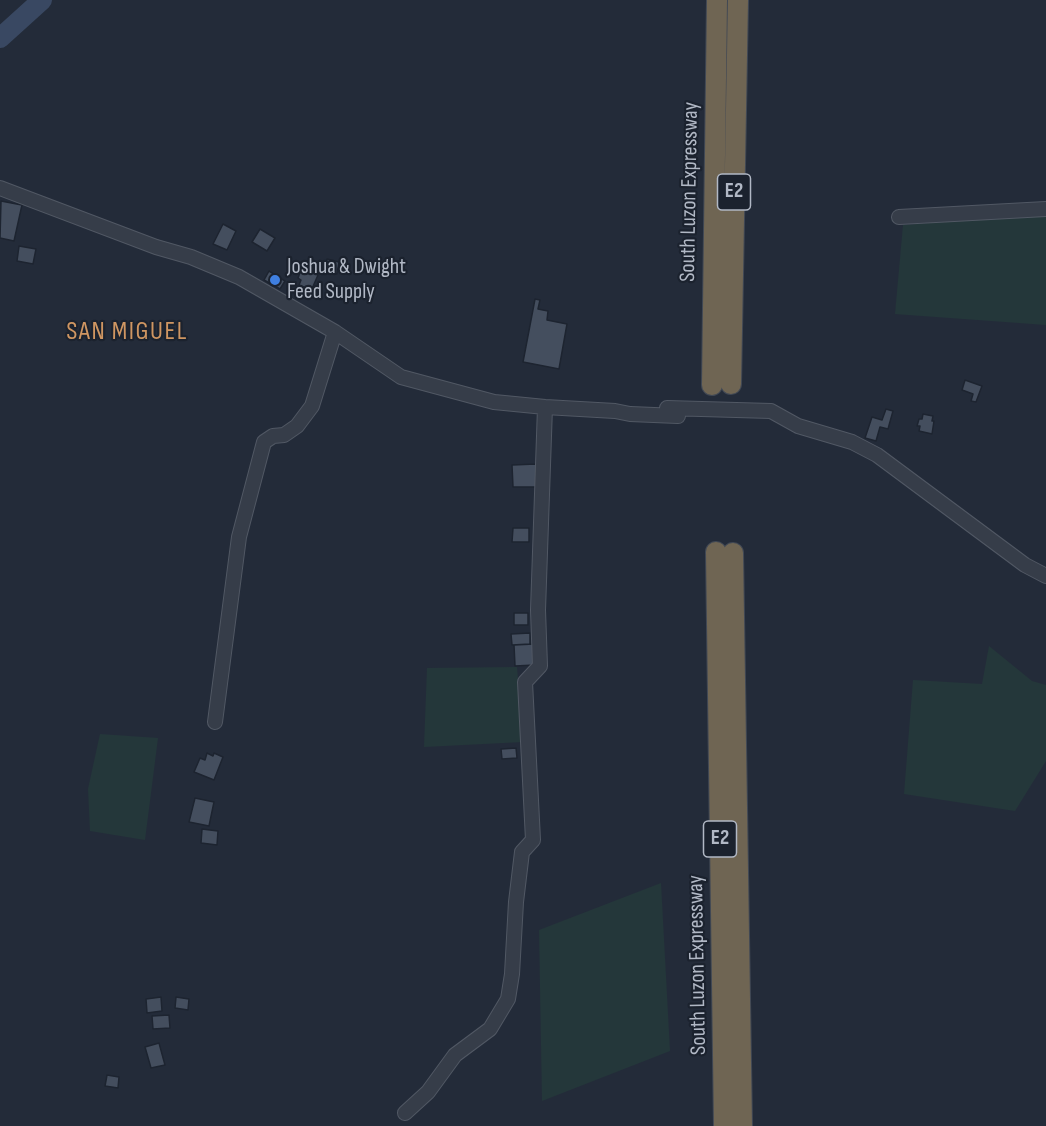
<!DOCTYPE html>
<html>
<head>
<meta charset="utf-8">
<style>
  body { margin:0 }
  canvas { display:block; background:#232b39 }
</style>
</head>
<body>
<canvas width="1046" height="1126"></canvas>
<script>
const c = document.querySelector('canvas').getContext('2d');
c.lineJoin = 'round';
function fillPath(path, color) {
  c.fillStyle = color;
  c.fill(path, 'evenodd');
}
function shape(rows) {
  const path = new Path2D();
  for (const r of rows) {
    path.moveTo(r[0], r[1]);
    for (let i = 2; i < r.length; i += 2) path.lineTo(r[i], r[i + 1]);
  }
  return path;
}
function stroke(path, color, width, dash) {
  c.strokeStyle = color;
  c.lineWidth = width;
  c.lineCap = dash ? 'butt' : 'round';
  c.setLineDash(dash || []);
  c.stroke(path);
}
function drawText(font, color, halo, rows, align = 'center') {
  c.font = font + ' "Sofia Sans Condensed",sans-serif';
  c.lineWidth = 4.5;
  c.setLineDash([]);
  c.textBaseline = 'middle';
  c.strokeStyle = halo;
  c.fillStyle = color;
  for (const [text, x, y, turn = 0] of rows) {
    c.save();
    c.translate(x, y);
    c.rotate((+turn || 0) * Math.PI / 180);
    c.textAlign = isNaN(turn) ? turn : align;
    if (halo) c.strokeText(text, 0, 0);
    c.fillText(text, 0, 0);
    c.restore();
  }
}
fillPath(shape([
  [1046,215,1046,325,895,314,903,225],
  [989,646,1032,681,1046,685,1046,761,1015,811,904,794,913,680,982,684],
  [517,667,523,742,424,747,427,668],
  [100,734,158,738,145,840,90,831,88,789],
  [661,883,670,1051,542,1101,539,930]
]), '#24373a');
stroke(shape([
  [0,38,42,0]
]), '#394862', 20);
const building = shape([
  [1,201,22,205,14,241,0,238,1,201],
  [223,224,236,231,227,250,213,244,223,224],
  [260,229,275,238,267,251,252,242,260,229],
  [19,246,36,249,33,264,17,261,19,246],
  [327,259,339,262,337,274,325,271,327,259],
  [302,267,318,275,311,291,299,285,301,280,298,278,302,267],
  [269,271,285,281,280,289,264,280,269,271],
  [535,299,540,300,538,309,548,311,547,320,567,324,559,369,523,362,535,299],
  [965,380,982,386,976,402,971,401,973,394,962,390,965,380],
  [886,409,893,411,888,429,880,427,876,441,865,438,872,417,882,420,886,409],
  [923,414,933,416,932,421,934,421,932,434,919,431,920,426,917,426,919,419,922,419,923,414],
  [536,464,537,487,513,487,512,465,536,464],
  [513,528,529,528,529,542,512,542,513,528],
  [514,613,528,613,528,625,514,625,514,613],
  [530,633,530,644,512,645,511,634,530,633],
  [534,644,535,665,515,666,514,645,534,644],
  [516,748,517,758,502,759,501,749,516,748],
  [207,753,213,756,214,753,223,757,214,780,194,772,200,758,205,760,207,753],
  [195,798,214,802,209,826,189,822,195,798],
  [202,829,218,831,217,845,201,843,202,829],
  [161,997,162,1011,147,1013,146,999,161,997],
  [176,997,189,999,188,1010,175,1008,176,997],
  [169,1015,170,1028,153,1029,152,1016,169,1015],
  [159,1043,165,1065,151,1068,145,1047,159,1043],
  [107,1075,119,1077,118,1088,105,1086,107,1075]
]);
fillPath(building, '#444e5e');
stroke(building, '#1d2430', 1.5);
const minor = shape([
  [0,188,156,247,191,257,239,277,335,332,401,377,494,402,545,407,615,411,630,414,678,416],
  [899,217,1046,209],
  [667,408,771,411,798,426,852,442,877,455,1025,565,1046,576],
  [215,722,239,537,264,442,273,436,284,435,297,426,312,406,335,332],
  [405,1113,428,1092,455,1055,490,1029,508,999,512,974,516,902,522,852,533,840,525,682,540,666,538,610,545,407]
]);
const highway = shape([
  [731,384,738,0],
  [712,385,717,0],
  [716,552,724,1126],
  [733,553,742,1126]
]);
stroke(minor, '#515864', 16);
stroke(highway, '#414854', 22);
stroke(minor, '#363d49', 14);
stroke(highway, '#6f6553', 20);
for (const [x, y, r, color] of [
  [275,280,6,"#3f7fe0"]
]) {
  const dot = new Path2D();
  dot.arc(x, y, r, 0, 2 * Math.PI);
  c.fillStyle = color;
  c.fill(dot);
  stroke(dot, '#1b222e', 2);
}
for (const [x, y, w] of [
  [734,192,33],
  [720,839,33]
]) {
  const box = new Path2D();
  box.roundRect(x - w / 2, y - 18, w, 36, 4.5);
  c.fillStyle = '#1b222e';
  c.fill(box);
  stroke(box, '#b1b8c5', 1.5);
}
drawText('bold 21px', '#b1b8c5', null, [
  ["E2",734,192],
  ["E2",720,839]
]);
drawText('22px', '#b1b8c5', '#1b222e', [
  ["South Luzon Expressway",690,192,-89],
  ["South Luzon Expressway",698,965,-91]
]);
drawText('22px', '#b1b8c5', '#1b222e', [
  ["Joshua & Dwight",287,267],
  ["Feed Supply",287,292]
], 'left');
c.letterSpacing = '1.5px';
drawText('26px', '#cf9662', '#1b222e', [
  ["SAN MIGUEL",127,332]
]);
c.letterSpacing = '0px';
</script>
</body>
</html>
